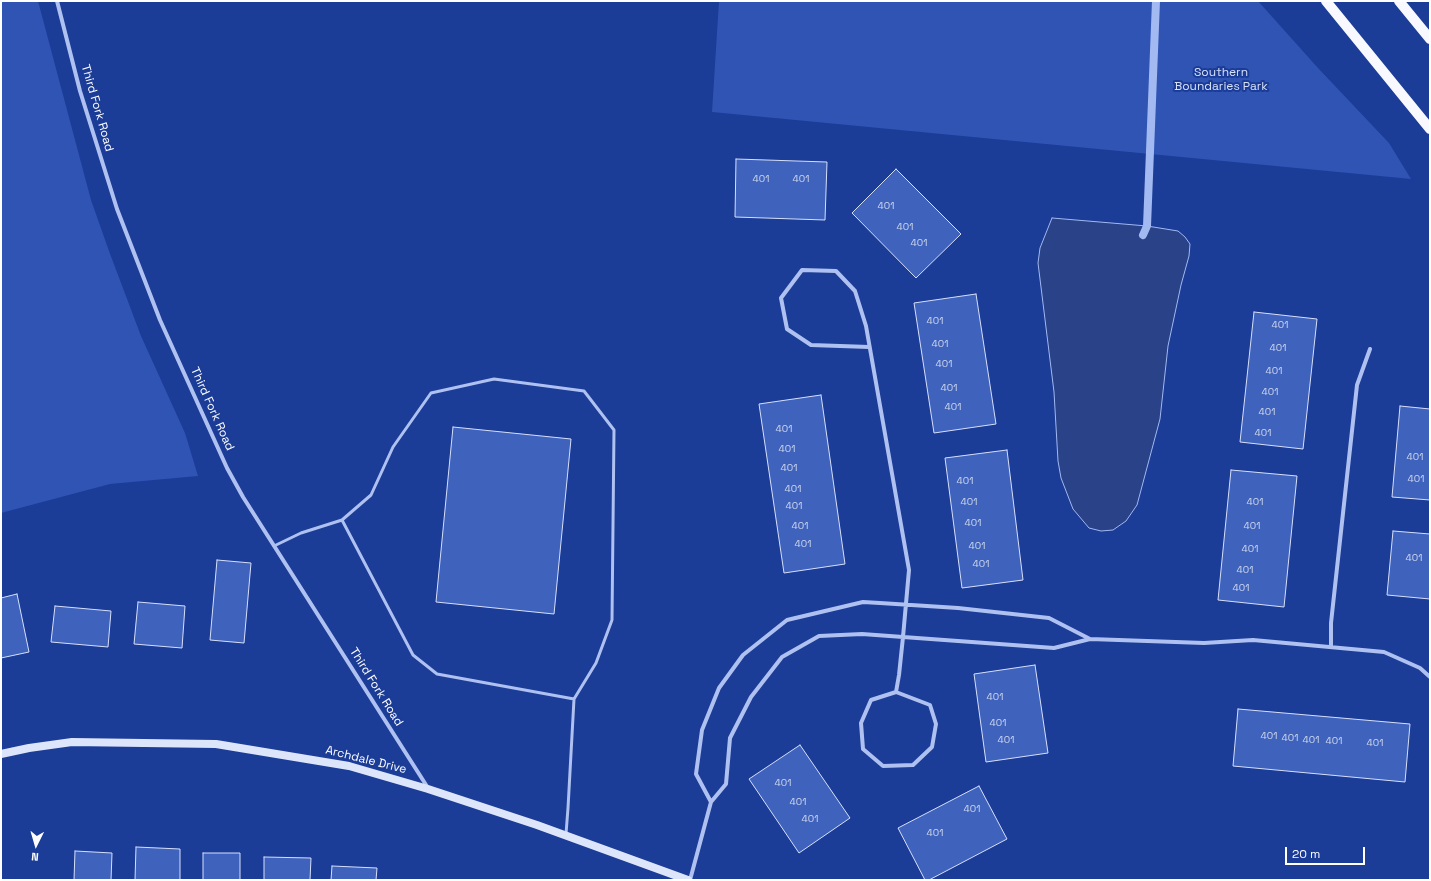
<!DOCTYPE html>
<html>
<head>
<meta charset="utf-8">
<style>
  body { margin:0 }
  #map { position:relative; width:1431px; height:881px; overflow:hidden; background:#1b3c97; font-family:"Space Grotesk",sans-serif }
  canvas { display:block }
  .frame { position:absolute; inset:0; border:2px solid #fff; pointer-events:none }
  .north { position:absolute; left:16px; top:825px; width:40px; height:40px; -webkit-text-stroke:3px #1b3c97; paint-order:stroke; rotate:185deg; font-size:11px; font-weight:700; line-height:16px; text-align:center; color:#fff }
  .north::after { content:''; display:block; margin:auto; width:14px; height:18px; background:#fff; clip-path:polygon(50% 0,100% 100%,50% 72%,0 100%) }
  .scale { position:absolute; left:1285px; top:847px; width:80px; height:18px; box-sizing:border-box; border:2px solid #fff; border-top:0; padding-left:5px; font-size:12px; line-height:14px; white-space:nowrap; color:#fff; -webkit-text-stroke:3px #1b3c97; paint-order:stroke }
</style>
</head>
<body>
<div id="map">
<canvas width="1431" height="881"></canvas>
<div class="frame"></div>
<div class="north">N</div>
<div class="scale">20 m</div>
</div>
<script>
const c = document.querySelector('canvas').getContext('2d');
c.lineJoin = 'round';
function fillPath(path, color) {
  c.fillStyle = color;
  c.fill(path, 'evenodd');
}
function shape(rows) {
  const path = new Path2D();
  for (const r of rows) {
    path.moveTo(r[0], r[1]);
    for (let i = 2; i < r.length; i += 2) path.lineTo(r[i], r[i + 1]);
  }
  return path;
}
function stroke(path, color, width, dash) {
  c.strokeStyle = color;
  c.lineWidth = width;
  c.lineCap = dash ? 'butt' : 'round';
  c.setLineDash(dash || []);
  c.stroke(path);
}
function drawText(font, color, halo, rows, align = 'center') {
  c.font = font + ' "Space Grotesk",sans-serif';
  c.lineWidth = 4;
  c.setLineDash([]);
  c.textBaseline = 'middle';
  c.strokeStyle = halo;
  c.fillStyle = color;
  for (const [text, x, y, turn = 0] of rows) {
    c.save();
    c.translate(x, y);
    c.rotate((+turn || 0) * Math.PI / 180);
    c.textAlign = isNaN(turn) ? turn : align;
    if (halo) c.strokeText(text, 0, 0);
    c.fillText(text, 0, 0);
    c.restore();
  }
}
fillPath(shape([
  [1,1,38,1,91,200,109,251,141,336,185,433,198,476,110,484,1,513],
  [719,1,1258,1,1318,68,1389,143,1411,179,712,112]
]), '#2f54b4');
const water = shape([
  [1052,218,1147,226,1178,231,1185,237,1190,244,1189,256,1181,285,1168,346,1160,419,1137,505,1126,521,1113,530,1101,531,1089,528,1073,509,1061,478,1058,461,1054,392,1038,263,1040,248,1052,218]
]);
fillPath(water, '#2a4287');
stroke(water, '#a2b9f2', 1);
stroke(shape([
  [1143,235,1147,226,1156,1]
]), '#a2b9f2', 8);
const building = shape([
  [736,159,827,162,825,220,735,217,736,159],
  [896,169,961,234,916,278,852,213,896,169],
  [976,294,996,424,934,433,914,303,976,294],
  [1254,312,1317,319,1303,449,1240,442,1254,312],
  [821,395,845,564,784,573,759,404,821,395],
  [1400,406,1430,409,1430,500,1392,497,1400,406],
  [453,427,571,439,554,614,436,602,453,427],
  [1007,450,1023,580,962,588,945,458,1007,450],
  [1231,470,1297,476,1284,607,1218,600,1231,470],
  [1393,531,1430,534,1430,599,1387,595,1393,531],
  [217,560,251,563,244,643,210,640,217,560],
  [17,594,29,652,1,658,1,598,17,594],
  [138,602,185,606,182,648,134,644,138,602],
  [55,606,111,611,108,647,51,642,55,606],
  [1035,665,1048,753,986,762,974,674,1035,665],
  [1238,709,1410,724,1405,782,1233,766,1238,709],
  [800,745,850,818,799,853,749,779,800,745],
  [979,786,1007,839,929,880,925,880,898,828,979,786],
  [136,847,180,849,180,880,135,880,136,847],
  [75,851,112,853,111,880,74,880,75,851],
  [203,853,240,853,240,880,203,880,203,853],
  [264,857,311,858,310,880,264,880,264,857],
  [332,866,377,868,376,880,331,880,332,866]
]);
fillPath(building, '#3f62bc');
stroke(building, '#d6e0fb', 1);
stroke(shape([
  [342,520,371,495,393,447,431,393,494,379,584,391,614,430,612,620,596,663,574,699,568,808,566,834],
  [274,546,301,533,342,520,413,655,437,674,574,699]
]), '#afc1f0', 3);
stroke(shape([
  [57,1,80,91,117,209,160,320,227,468,243,497,428,788],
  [869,347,811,345,787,329,781,298,802,270,836,271,855,291,866,326,909,570,903,637,899,675,896,692],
  [1331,647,1331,623,1357,385,1370,349],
  [896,692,930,705,936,724,932,747,913,765,883,766,863,749,861,723,871,700,896,692],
  [711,802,696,774,702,730,719,688,743,655,787,620,863,602,880,603,958,608,1049,618,1090,639],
  [690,880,711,802,726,784,730,738,751,697,782,657,819,636,862,634,1054,648,1090,639,1204,643,1253,640,1384,652,1420,668,1430,677]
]), '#afc1f0', 4);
stroke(shape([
  [1,754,29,748,72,742,216,744,349,766,428,789,537,825,688,880]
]), '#dde5fb', 8);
stroke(shape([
  [1326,1,1430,129],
  [1399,1,1430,39]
]), '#f8f9ff', 10);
drawText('10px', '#cfd8ee', null, [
  ["401",761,179],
  ["401",801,179],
  ["401",886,206],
  ["401",905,227],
  ["401",919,243],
  ["401",935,321],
  ["401",1280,325],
  ["401",940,344],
  ["401",1278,348],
  ["401",944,364],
  ["401",1274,371],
  ["401",949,388],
  ["401",1270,392],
  ["401",953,407],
  ["401",1267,412],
  ["401",784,429],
  ["401",1263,433],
  ["401",787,449],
  ["401",1415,457],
  ["401",789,468],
  ["401",1416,479],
  ["401",965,481],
  ["401",793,489],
  ["401",969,502],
  ["401",1255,502],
  ["401",794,506],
  ["401",973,523],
  ["401",800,526],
  ["401",1252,526],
  ["401",803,544],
  ["401",977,546],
  ["401",1250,549],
  ["401",1414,558],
  ["401",981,564],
  ["401",1245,570],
  ["401",1241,588],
  ["401",995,697],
  ["401",998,723],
  ["401",1269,736],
  ["401",1290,738],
  ["401",1006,740],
  ["401",1311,740],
  ["401",1334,741],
  ["401",1375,743],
  ["401",783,783],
  ["401",798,802],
  ["401",972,809],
  ["401",810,819],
  ["401",935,833]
]);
drawText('12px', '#d6e0fb', '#1b3c97', [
  ["Southern",1221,73],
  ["Boundaries Park",1221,87]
]);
drawText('12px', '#fff', '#1b3c97', [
  ["Third Fork Road",97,108,74],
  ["Third Fork Road",212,409,66],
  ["Third Fork Road",376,687,58],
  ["Archdale Drive",366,760,14]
]);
</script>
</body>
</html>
